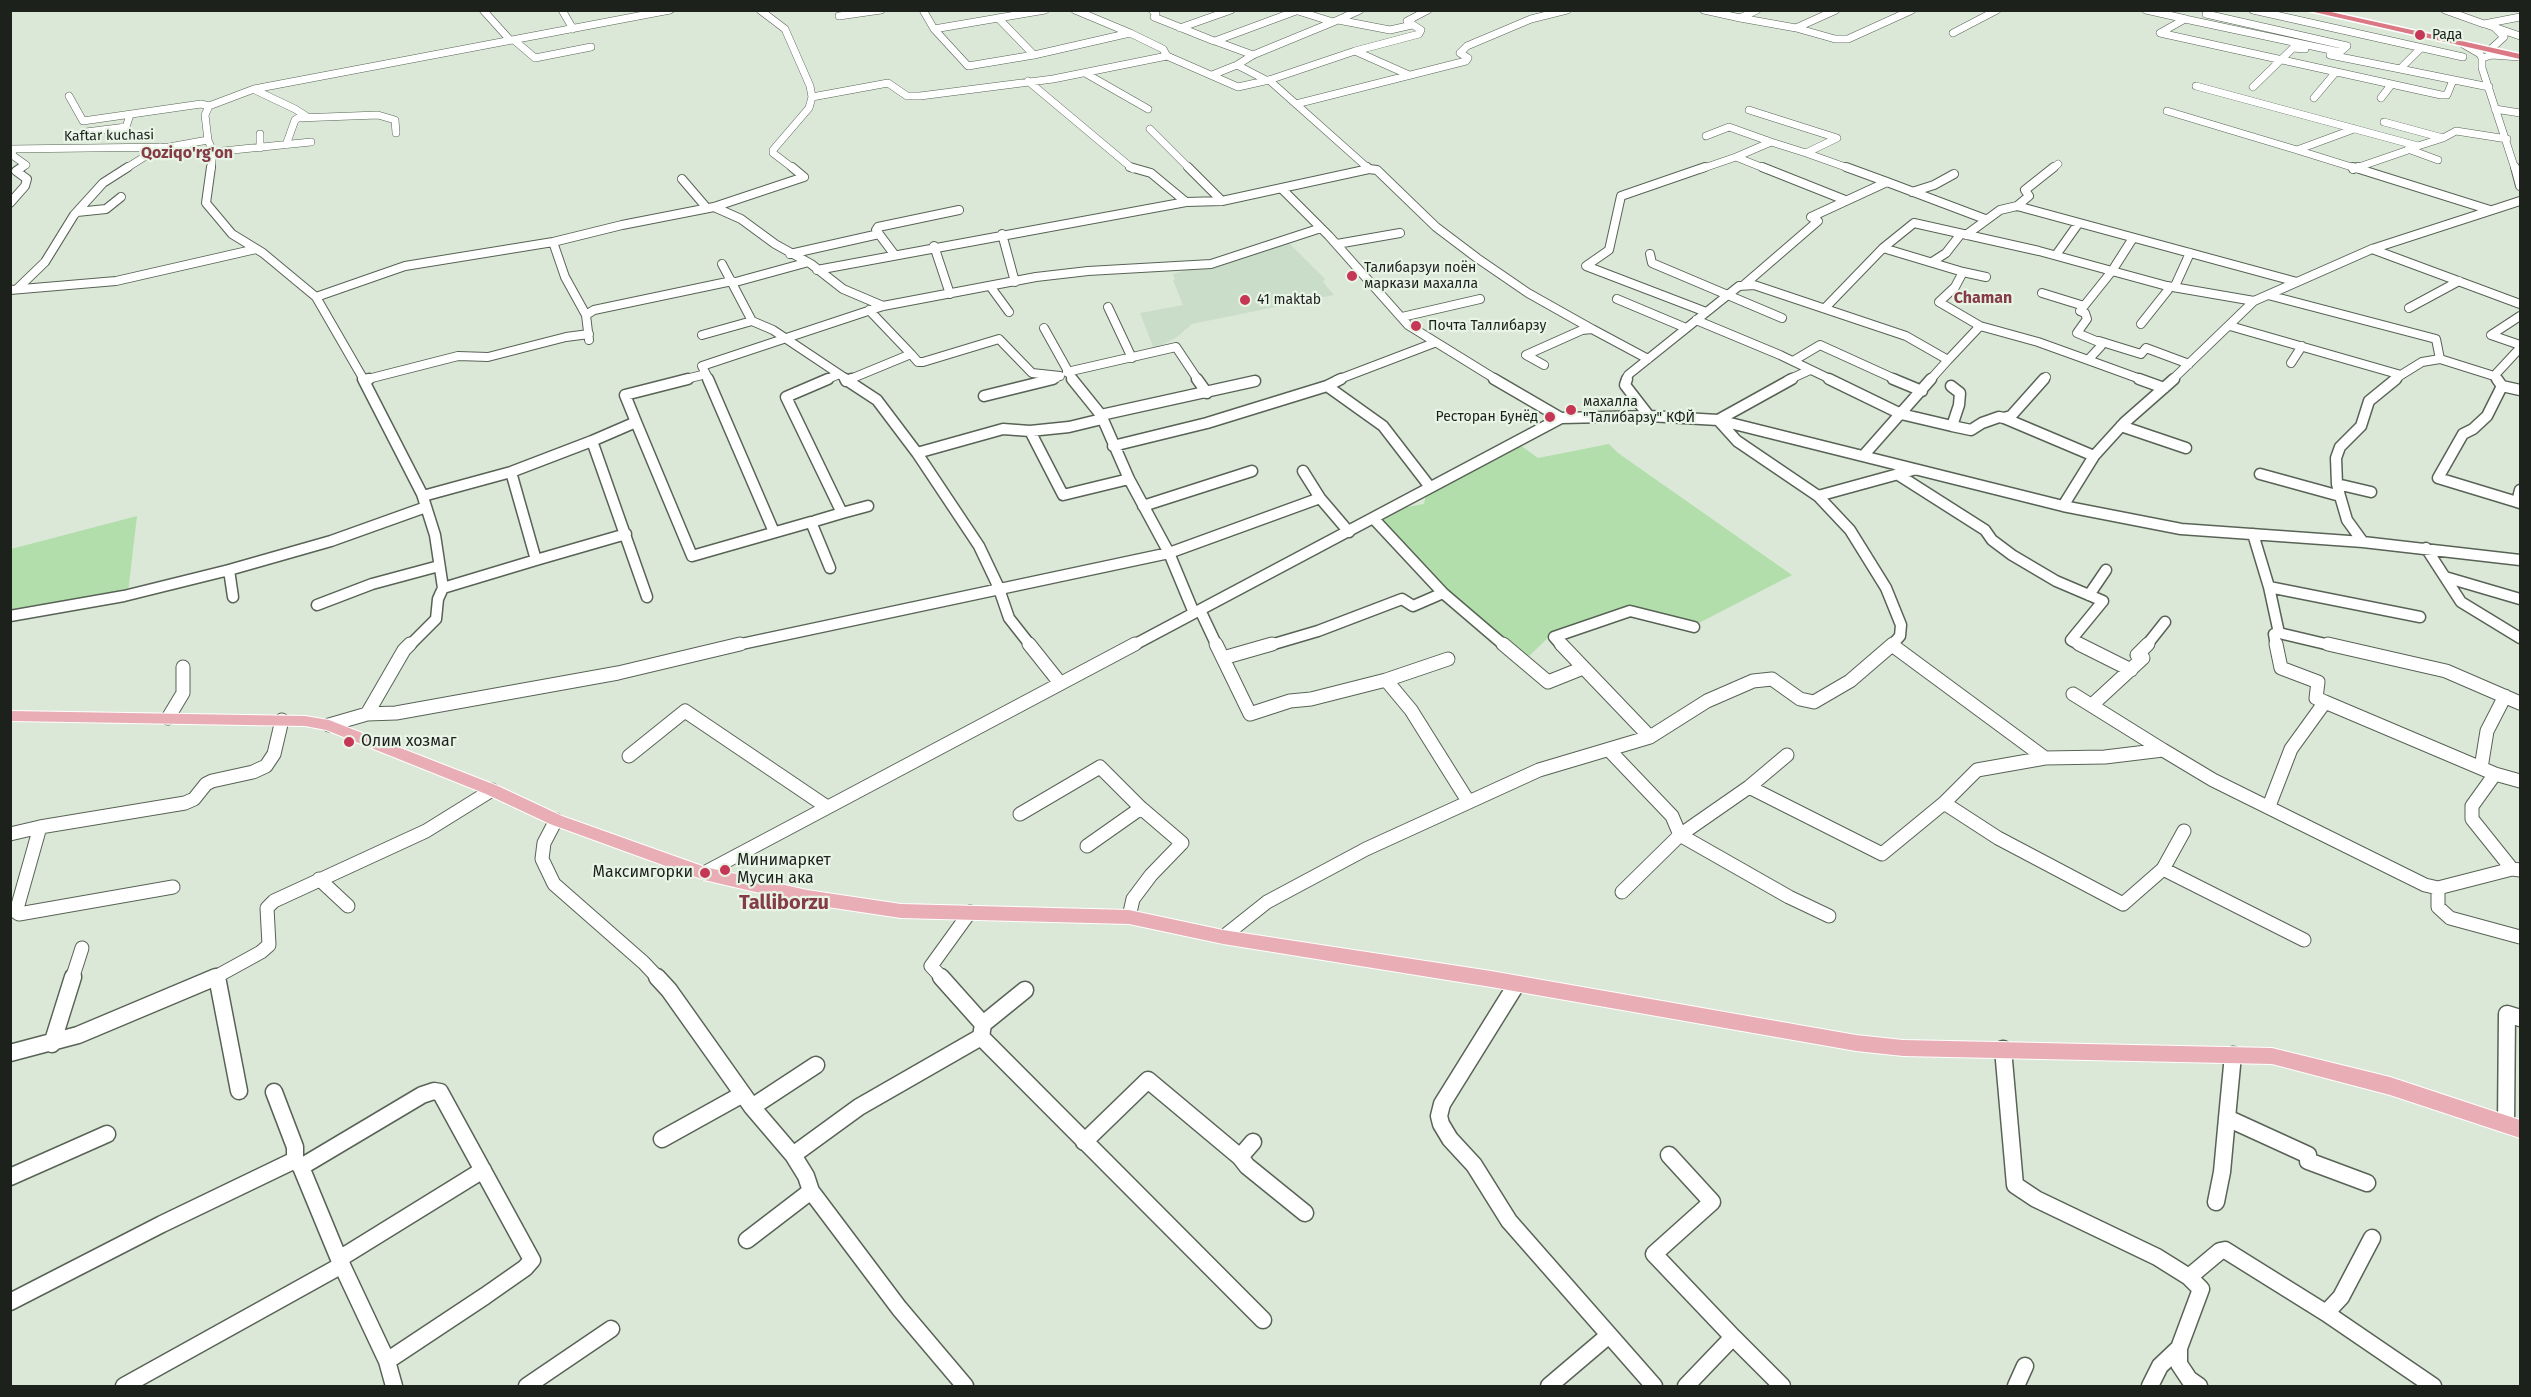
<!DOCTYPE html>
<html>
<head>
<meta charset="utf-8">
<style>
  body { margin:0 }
  #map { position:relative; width:2531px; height:1397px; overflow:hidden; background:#dbe8d8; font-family:"Fira Sans",sans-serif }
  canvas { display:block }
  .frame { position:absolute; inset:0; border:12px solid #1d211c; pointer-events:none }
</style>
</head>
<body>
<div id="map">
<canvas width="2531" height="1397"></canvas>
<div class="frame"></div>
</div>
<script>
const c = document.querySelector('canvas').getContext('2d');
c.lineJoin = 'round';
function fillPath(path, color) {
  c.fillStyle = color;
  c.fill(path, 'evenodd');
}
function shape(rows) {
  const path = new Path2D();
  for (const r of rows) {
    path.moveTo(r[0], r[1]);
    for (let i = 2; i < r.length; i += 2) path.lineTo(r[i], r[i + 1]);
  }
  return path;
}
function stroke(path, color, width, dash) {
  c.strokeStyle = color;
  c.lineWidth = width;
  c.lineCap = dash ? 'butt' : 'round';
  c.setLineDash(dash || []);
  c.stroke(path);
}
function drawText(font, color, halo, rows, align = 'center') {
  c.font = font + ' "Fira Sans",sans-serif';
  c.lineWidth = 4.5;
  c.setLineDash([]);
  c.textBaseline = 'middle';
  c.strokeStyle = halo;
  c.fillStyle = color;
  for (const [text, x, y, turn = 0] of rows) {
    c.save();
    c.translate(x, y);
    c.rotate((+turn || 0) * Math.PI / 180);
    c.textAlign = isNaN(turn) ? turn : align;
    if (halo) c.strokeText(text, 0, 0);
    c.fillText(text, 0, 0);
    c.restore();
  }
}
fillPath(shape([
  [1286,240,1325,279,1323,282,1334,295,1192,324,1177,337,1154,349,1140,313,1183,305,1173,280,1175,280,1173,274]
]), '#caddc8');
fillPath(shape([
  [1609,444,1618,453,1792,575,1695,625,1629,608,1554,632,1525,660,1443,586,1382,520,1407,507,1424,504,1426,494,1520,445,1538,458],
  [137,516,128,593,11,613,11,549]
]), '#b2deab');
const minorFar4 = shape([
  [483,10,510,40],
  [562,10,573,29],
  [760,10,785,29,810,86,812,97,809,108,773,150,773,153,794,169],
  [923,10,934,29],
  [1045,10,934,29,968,66,1034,55,1130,33],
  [1075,10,1130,33,1163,49,1167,56,1238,87,1269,80,1355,51,1409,75],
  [1152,10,1156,14,1154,17,1214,41],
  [1295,10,1333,22],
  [1360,10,1338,20,1390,30,1412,25],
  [1704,10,1740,18,1757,10],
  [2146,10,2186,19],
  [2253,10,2463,57],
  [2445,10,2484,24,2520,17],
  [2206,14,2347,46,2340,52,2185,19,2160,33,2441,95,2447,95,2453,80],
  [839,16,881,10],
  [998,18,1034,55],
  [1740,18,1796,28,1836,10],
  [2485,24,2520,36],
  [1180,28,1231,10],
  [1796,28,1835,39,1848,39,1912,10],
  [1953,33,1997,10],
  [514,40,535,58,591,47],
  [1215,41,1296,11],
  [1215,41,1253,55],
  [2463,44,2480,54,2482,58,2482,68,2515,169],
  [2421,48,2400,69,2489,87],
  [2492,48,2504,37,2495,28],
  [1355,51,1419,34,1421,30,1407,21,1428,10],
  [2330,55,2400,69],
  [2482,58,2492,55,2520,57],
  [1237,65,1266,80],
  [1085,73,1148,109],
  [1212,75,1237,65,1253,55,1338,20],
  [1269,80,1369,169],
  [1028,81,1133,169],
  [2196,86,2418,146,2443,138],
  [2253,87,2293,48,2305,49],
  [255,90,295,109,306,116,303,118],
  [69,96,83,121,201,104,209,106,254,89,670,10],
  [812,97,888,83,907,96,920,96,1053,79,1167,56],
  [2314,98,2335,73],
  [2381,98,2391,85],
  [1296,104,1466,61,1468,58,1460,53,1467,46,1531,19,1567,10],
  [209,106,205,115,208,140,213,152,211,169],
  [2495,109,2520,113],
  [2167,111,2297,150,2354,129],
  [2384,122,2443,138,2456,131,2507,139],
  [1150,129,1190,169],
  [86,132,126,127,130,115],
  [260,134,260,148],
  [1706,136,1729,127,1771,142],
  [286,145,295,120,298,118,378,115,395,120,396,133],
  [10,149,169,147,208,140],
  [2408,149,2438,160],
  [13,150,12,155,26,165,19,169],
  [2297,150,2358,169],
  [213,152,311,142],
  [1806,153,1851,169],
  [1736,157,1771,142,1806,153,1837,138,1749,110],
  [125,169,160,147],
  [1701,169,1736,157,1766,169],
  [2052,169,2058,164],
  [2353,169,2417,147]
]);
const minorFar3 = shape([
  [211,167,206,203,232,234,263,253,316,297,364,380],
  [792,167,804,177],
  [1130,167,1151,173,1186,202],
  [1188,167,1222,201],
  [1705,167,1621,196,1609,250,1586,266,1706,312],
  [1762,167,1845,200],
  [1846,167,1887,182],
  [2353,167,2490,210],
  [2515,167,2520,186],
  [1369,169,1377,170,1436,227,1477,258,1528,293,1592,329],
  [2353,169,2358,167],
  [682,179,706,207],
  [1282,189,1329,236,1408,325,1497,380],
  [1912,192,1934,185,1954,174],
  [10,203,25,186,27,179,16,171,22,167],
  [2017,206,2029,196,2025,190,2054,167],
  [714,207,741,219,775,244,811,264,843,289,883,306],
  [77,212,106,209,121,197],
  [1002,234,1015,282],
  [1966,235,2000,210,2017,206,2297,282],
  [2133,238,2112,271,2167,286,2254,301],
  [553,242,565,277,586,315],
  [1337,244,1400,233],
  [934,246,950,294],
  [1883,248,1914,223,2039,251,2112,271,2080,311,2085,313,2087,319,2077,333,2101,343,2101,346,2088,360,2038,342,1980,326],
  [2372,249,2520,304],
  [790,254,879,234],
  [894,254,876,230,878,227,959,210],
  [1650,254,1652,263,1782,318],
  [2056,255,2078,224],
  [1932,262,1946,253,1960,235],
  [722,264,752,321,773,330,848,380],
  [817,270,1186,202,1222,201,1369,169,1367,167],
  [732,283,805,263],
  [1745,284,1818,221,1811,217,1887,182,1985,219],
  [990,286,1009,312],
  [2175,286,2190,253],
  [17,289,45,262,74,215,103,183,128,167],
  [10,290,116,281,256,249],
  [2042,293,2084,306],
  [316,297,405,266,553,242,622,225,714,207,804,177],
  [1617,299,1686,328],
  [1108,307,1132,358],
  [1825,308,1883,248,1963,272],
  [2409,308,2459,281],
  [2520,316,2491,335,2520,345],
  [1402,317,1480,299],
  [1696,320,1780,355,1832,380],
  [2141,324,2168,290,2167,286],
  [2230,326,2401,375,2422,362,2440,359,2436,339,2268,295],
  [1044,328,1073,380],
  [702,335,752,321],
  [589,340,586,315,594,310,732,281],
  [2099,341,2141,354,2146,348,2189,364],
  [911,354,918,362,923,362,999,339,1032,373,1060,376],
  [2440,359,2494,376,2520,348],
  [1948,360,1980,326,1939,302,1955,287,1963,272,1986,277],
  [2088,360,2143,380],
  [1793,361,1820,345,1897,380],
  [2291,363,2302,346],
  [1544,365,1526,355,1582,330,1592,329,1648,359],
  [1067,372,1176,347,1198,380],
  [364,380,458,356,488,357,566,337,589,334],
  [682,380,706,374],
  [709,380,702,366,883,306,1036,277,1088,271,1211,264,1321,228],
  [825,380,837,375],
  [848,380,911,354,869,310],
  [1047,380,1056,378],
  [1337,380,1434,343],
  [1626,380,1628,375,1739,286,1754,285,1906,336,1948,360,1930,380],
  [1788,380,1810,370],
  [2043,380,2046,377],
  [2172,380,2254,301,2372,249,2520,201],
  [2395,380,2401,375]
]);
const minorFar2 = shape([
  [363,379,422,494,435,535,443,588,438,599,436,619,409,646],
  [708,379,774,532],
  [845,379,877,400,917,453,979,546,998,586,1009,618,1031,646],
  [1072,379,1101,415,1129,479,1169,553,1194,613],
  [1197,379,1207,393],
  [1494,379,1561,418],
  [1627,379,1625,385,1649,416],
  [1792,379,1718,420,1737,441,1818,496],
  [1829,379,1901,414,1952,426,1959,405,1960,393,1951,386],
  [1893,379,1922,391],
  [2139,379,2164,388],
  [2497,379,2502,386,2520,390],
  [364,380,369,379],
  [846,381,852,379],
  [1327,386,1383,426,1430,487],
  [2502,386,2487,416,2473,429,2463,434,2438,478,2517,502],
  [984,396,1053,379],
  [1101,415,1255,381],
  [2004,418,2011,416,2044,379],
  [636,422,625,395,688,379],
  [1952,426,1971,430,1982,423,1999,417,2004,418,2094,456],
  [2121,426,2186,448],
  [1030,431,1069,427,1102,419],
  [1113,446,1207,423,1327,386,1341,379],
  [917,453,1003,429,1030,431,1063,495,1129,479],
  [1863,456,1931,379],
  [1303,471,1320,498],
  [1897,474,1985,530,1992,540,2012,555,2056,581,2103,601,2071,640,2082,646],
  [2260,474,2340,496,2337,484],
  [2520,490,2517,502,2520,503],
  [2371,492,2337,484,2336,458,2340,447,2361,426,2369,401,2396,379],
  [423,496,511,472,592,441],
  [2340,496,2347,520,2363,542],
  [1143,506,1252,471],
  [2063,506,2094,456,2124,423,2174,379],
  [842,513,868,506],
  [1373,518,1443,593],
  [815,521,842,513,786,397,828,379],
  [2253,534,2269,587,2279,633,2334,646],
  [2426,548,2461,602,2520,638],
  [536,560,626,534],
  [2445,577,2520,599],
  [2269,587,2420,617],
  [443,588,536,560,511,472],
  [2089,595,2106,570],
  [233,597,229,570,331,541,426,507],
  [647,597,592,441,636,422,692,556,811,522,830,568],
  [317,605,372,584,439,566],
  [1200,610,1217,646],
  [10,616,124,596,229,570],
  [732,646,1169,553,1320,498,1349,532],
  [1132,646,1561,418,1649,416,1718,420,2063,506,2181,529,2363,542,2520,560],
  [1267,646,1318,631,1402,599,1413,606,1443,593,1505,646],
  [1562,646,1554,637,1630,611,1694,627],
  [1891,646,1900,636,1901,625,1886,588,1850,530,1818,496,1913,470],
  [2146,646,2165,622],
  [2276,646,2274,634,2279,633]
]);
const minorFar1 = shape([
  [1029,644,1060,683],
  [1216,644,1250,714,1290,701,1311,699,1386,680],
  [1503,644,1548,682,1583,668],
  [1561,644,1650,737],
  [2079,644,2131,670],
  [2276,644,2281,668,2318,682,2316,698,2325,702],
  [2328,644,2446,671,2520,703],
  [1892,645,2045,758],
  [1223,658,1272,644],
  [1448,659,1386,680,1411,710,1468,801],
  [2073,694,2163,750],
  [2092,705,2143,658,2137,655,2148,644],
  [367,714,396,713,618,673,740,644],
  [168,718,183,693,183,667],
  [329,725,367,714,404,650,410,644],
  [1609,750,1672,816,1680,835],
  [629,756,685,711,827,807],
  [2481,768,2487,731,2505,696],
  [2495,774,2520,781],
  [1749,787,1787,755],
  [2269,806,2291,749,2325,702,2495,774,2472,806,2472,819,2512,869],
  [1020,814,1100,767,1141,808,1182,843,1151,875,1133,899,1129,917],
  [556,820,544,843,542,859,554,884,644,963,659,979],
  [40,827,185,803,194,799,206,784,212,781,253,772,266,766,274,754,282,720],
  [10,834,40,827,16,912,19,914,173,887],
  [1087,846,1141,808],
  [2163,869,2184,831],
  [704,873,1135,644],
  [319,879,348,906],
  [2438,888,2438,907,2450,918,2520,937],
  [1622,892,1679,836],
  [1829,916,1789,897,1680,835,1749,787,1882,854,1944,803],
  [1223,937,1267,902,1366,849,1539,770,1650,737,1707,701,1753,681,1772,679,1800,699,1814,702,1850,681,1893,644],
  [2304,940,2163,869,2123,904,1998,838,1944,803,1977,770,2045,758,2105,757,2163,750,2213,780,2425,885,2438,888,2512,869,2520,870],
  [72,979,82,948],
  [212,979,261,952,269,945,267,908,274,901,426,831,492,790],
  [943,979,931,966,970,912]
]);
const minor = shape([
  [217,977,239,1091],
  [657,977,669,990,752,1107,793,1155,806,1176,811,1191,899,1308,965,1386],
  [941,977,983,1024,981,1037,1263,1320],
  [1516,985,1442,1104,1439,1116,1441,1124,1450,1139,1474,1165,1509,1221,1654,1386],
  [983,1024,1025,990],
  [52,1044,73,977],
  [2003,1049,2015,1185,2036,1199,2157,1257,2189,1277,2201,1289,2179,1348,2179,1364,2189,1379,2199,1386],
  [10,1053,78,1035,216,977],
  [2233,1055,2227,1118,2308,1155,2308,1161,2367,1183],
  [274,1092,295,1147,295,1160,301,1167,339,1259,387,1361,394,1386],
  [752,1107,816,1065],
  [2506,1124,2507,1014,2520,1018],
  [662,1139,743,1094],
  [1084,1142,1148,1080,1240,1157,1253,1142],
  [793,1155,859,1107,981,1037],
  [1669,1155,1712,1202,1654,1254,1733,1337],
  [1240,1157,1247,1166,1305,1213],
  [301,1167,422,1095,434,1091,440,1092,532,1260,525,1268,485,1296,387,1361],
  [10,1177,107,1134],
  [2216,1202,2222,1172,2227,1118],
  [2372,1238,2341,1297,2326,1313,2433,1386],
  [747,1240,811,1191],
  [339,1259,483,1170],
  [2189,1277,2220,1251,2225,1250,2326,1313],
  [10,1302,162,1224,295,1160],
  [124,1386,342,1265],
  [527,1386,611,1329],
  [1549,1386,1609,1335],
  [1686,1386,1733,1337,1782,1386],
  [2016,1386,2025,1366],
  [2150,1386,2160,1366,2179,1348]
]);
const major = shape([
  [10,711,305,716,329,720,498,786,562,816,705,867,807,890,901,904,1129,910,1223,930,1491,971,1856,1035,1903,1040,2272,1048,2390,1077,2520,1120,2520,1138,2390,1095,2272,1064,1903,1056,1856,1051,1491,987,1223,944,1129,924,901,918,807,904,704,880,550,824,486,794,326,730,305,726,10,721,10,711]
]);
const highway = shape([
  [2305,10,2322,10,2520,54,2520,59,2305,10]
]);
stroke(minorFar4, '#586356', 8);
stroke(minorFar3, '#586356', 10);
stroke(minorFar2, '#586356', 13);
stroke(minorFar1, '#586356', 15);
stroke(minor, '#586356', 19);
stroke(major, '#fff', 2);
stroke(highway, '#fff', 3);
stroke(minorFar4, '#fff', 7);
stroke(minorFar3, '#fff', 8);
stroke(minorFar2, '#fff', 10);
stroke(minorFar1, '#fff', 13);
stroke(minor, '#fff', 16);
fillPath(major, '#e9aeb5');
fillPath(highway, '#da7884');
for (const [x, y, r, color] of [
  [2420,35,6,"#c63655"],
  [1352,276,6,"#c63655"],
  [1245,300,6,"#c63655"],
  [1416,326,6,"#c63655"],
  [1571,410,6,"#c63655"],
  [1550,417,6,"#c63655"],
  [349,742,6,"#c63655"],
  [725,870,6,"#c63655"],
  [705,873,6,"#c63655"]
]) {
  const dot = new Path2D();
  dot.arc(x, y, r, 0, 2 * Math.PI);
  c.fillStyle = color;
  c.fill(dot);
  stroke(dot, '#e8f5e6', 2);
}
drawText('14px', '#1d211c', '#e8f5e6', [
  ["Рада",2432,35],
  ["Талибарзуи поён",1364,268],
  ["маркази махалла",1364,284],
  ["41 maktab",1257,300],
  ["Почта Таллибарзу",1428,326],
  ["махалла",1583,402],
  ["\"Талибарзу\" КФЙ",1583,418],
  ["Ресторан Бунёд",1538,417,"right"]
], 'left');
drawText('14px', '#1d211c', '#e8f5e6', [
  ["Kaftar kuchasi",109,136,-1]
]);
drawText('bold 16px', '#853c47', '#e8f5e6', [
  ["Qoziqo'rg'on",187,154],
  ["Chaman",1983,299]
]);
drawText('16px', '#1d211c', '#e8f5e6', [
  ["Олим хозмаг",361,742],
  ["Минимаркет",737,861],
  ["Мусин ака",737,879],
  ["Максимгорки",693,873,"right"]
], 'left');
drawText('bold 20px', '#853c47', '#e8f5e6', [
  ["Talliborzu",784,903]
]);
</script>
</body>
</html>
